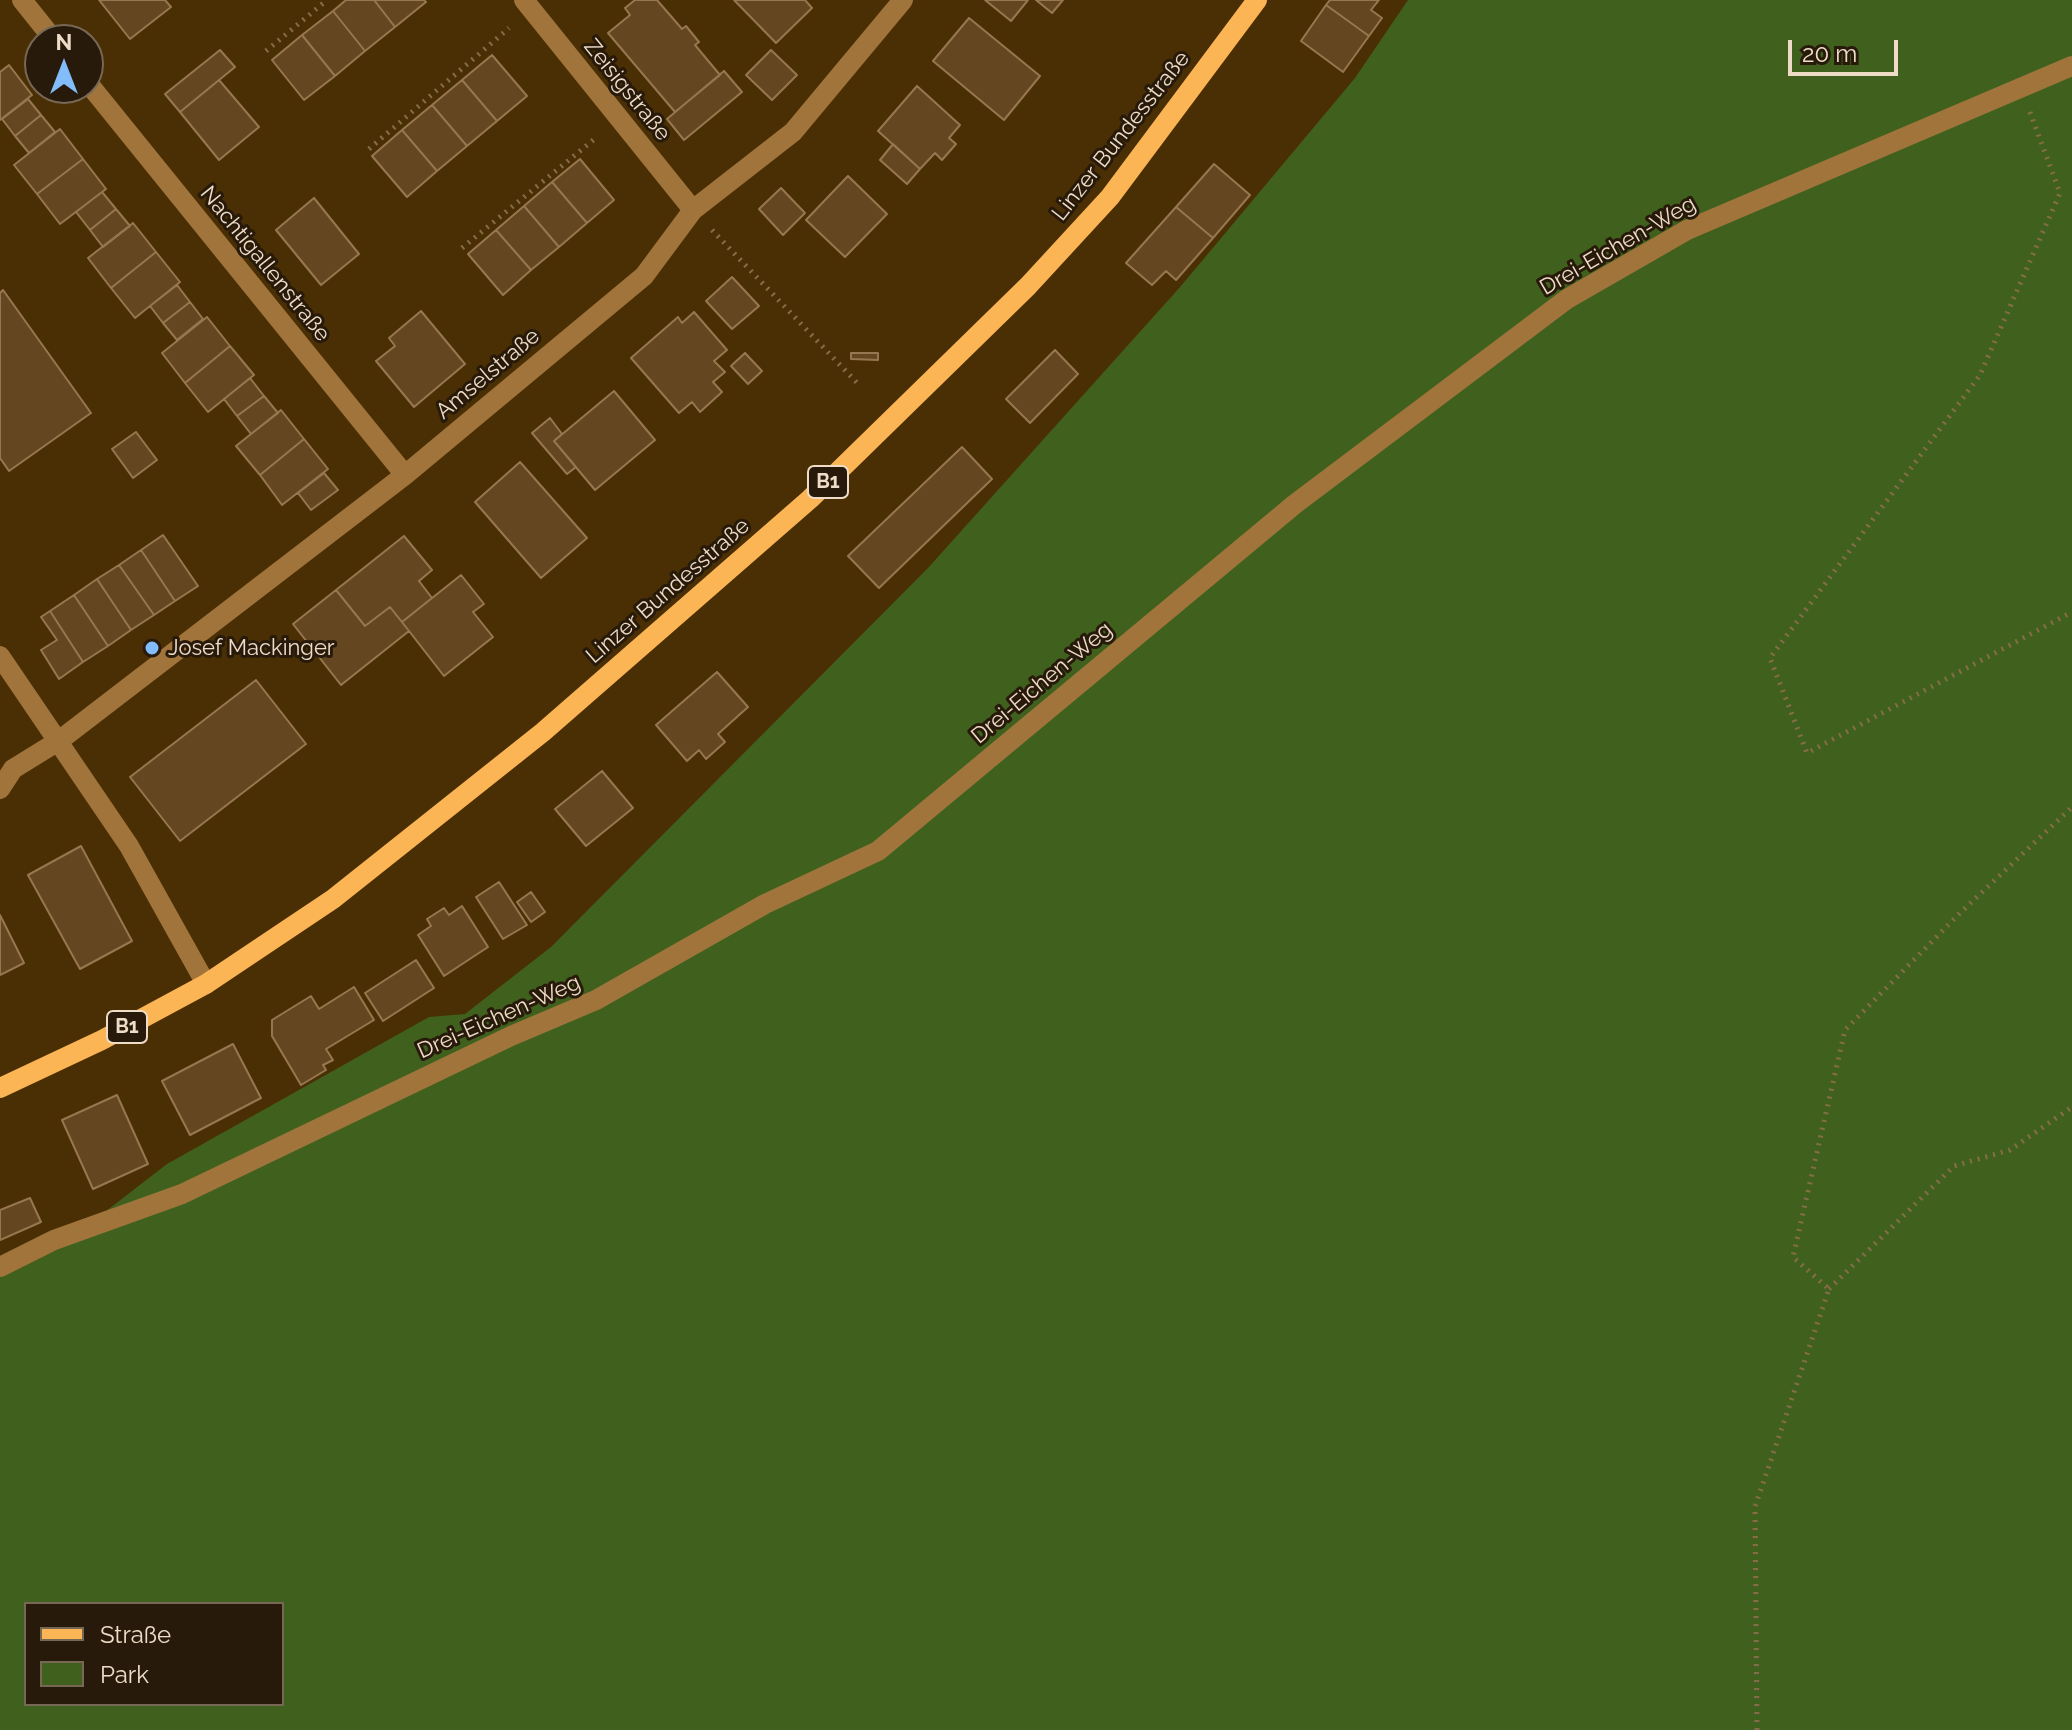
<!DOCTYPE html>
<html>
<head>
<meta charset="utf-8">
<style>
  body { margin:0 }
  #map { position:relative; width:2072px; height:1730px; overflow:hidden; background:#4b2f04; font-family:Raleway,sans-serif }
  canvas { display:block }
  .legend { position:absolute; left:24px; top:1602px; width:260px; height:104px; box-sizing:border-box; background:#271a0a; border:2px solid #776856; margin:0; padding:10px 14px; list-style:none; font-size:24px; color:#eedcc7 }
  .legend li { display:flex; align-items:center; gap:16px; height:40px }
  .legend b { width:40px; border:2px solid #776856 }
  .north { position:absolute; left:24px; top:24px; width:80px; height:80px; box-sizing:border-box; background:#271a0a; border:2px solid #776856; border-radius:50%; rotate:0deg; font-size:22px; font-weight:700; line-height:32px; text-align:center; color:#eedcc7 }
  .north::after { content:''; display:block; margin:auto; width:28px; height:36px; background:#83bcfb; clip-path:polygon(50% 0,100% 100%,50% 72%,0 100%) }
  .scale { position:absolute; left:1788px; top:40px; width:110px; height:36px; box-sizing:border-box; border:4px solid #eedcc7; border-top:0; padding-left:10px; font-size:24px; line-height:28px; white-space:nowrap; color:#eedcc7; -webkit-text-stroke:6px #271a0a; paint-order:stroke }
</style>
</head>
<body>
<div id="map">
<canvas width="2072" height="1730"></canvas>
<ul class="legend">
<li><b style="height:10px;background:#fcb554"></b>Straße</li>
<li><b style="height:22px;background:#40611d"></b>Park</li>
</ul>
<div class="north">N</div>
<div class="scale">20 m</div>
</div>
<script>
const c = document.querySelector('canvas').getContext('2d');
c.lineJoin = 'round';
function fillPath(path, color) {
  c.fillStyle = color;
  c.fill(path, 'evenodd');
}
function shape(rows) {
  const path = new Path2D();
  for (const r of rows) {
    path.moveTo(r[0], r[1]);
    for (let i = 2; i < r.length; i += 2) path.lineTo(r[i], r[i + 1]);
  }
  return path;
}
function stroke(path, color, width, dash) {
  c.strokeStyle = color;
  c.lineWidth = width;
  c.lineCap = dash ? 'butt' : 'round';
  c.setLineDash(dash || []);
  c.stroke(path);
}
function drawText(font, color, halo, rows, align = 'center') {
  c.font = font + ' Raleway,sans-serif';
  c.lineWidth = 6;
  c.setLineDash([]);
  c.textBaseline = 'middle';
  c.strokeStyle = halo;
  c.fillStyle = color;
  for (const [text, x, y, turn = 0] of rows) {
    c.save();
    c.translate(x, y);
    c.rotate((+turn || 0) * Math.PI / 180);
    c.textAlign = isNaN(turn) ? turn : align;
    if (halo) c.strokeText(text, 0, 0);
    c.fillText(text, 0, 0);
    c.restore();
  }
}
fillPath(shape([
  [1408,0,2072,0,2072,1730,0,1730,0,1256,88,1225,167,1164,429,1017,465,1014,551,947,928,568,1181,286,1355,78],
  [26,1604,282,1604,282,1704,26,1704]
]), '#40611d');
const building = shape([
  [99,0,165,0,171,7,130,39,99,0],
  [346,0,374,0,395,27,365,51,333,11,346,0],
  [374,0,424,0,426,2,395,27,374,0],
  [635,0,657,0,682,29,686,26,699,42,695,45,720,75,675,112,608,33,630,15,625,8,635,0],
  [734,0,805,0,812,8,776,43,734,0],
  [985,0,1028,0,1011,21,985,0],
  [1036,0,1063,0,1052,13,1036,0],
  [1330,0,1379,0,1371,10,1382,18,1369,36,1326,5,1330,0],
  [1326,5,1369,36,1343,72,1301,41,1326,5],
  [333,11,365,51,335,76,302,35,333,11],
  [969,18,1040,76,1004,120,933,61,969,18],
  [302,35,335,76,304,100,272,60,302,35],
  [220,50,235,67,180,112,165,94,220,50],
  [771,50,797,75,772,100,746,75,771,50],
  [492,55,527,96,497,121,462,80,492,55],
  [9,65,32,95,0,120,0,72,9,65],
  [724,71,742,92,684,140,667,119,724,71],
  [219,80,259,127,219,160,180,112,219,80],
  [462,80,497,121,467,146,432,105,462,80],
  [917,86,960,125,949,138,956,144,942,160,935,153,920,169,878,131,917,86],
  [28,99,41,115,15,136,2,119,28,99],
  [432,105,467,146,437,171,402,130,432,105],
  [41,115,55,132,29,153,15,136,41,115],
  [60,129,83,159,37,194,14,165,60,129],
  [402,130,437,171,407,197,372,156,402,130],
  [893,144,920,169,907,184,880,160,893,144],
  [83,159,106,189,60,224,37,194,83,159],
  [580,159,614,200,587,223,552,182,580,159],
  [1214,164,1250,195,1213,238,1176,207,1214,164],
  [848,176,887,214,845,257,806,220,848,176],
  [552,182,587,223,559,247,524,206,552,182],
  [781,188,805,213,783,235,759,209,781,188],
  [102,192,116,209,90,230,76,212,102,192],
  [314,198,359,254,321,285,276,230,314,198],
  [524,206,559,247,531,270,496,230,524,206],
  [1176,207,1213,238,1176,280,1166,271,1152,285,1126,263,1176,207],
  [116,209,130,226,103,247,90,230,116,209],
  [133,223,156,252,111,288,88,258,133,223],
  [496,230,531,270,503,295,468,254,496,230],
  [156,252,180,282,135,318,111,288,156,252],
  [732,277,759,306,732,329,706,301,732,277],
  [177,285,190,302,163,323,150,306,177,285],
  [3,290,91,413,9,471,0,458,0,293,3,290],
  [190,302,203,319,177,340,163,323,190,302],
  [421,311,465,364,414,407,376,361,395,346,389,338,421,311],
  [694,312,727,350,714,361,725,372,713,382,722,392,700,412,692,402,679,413,631,358,678,317,682,323,694,312],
  [207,317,230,346,185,383,162,353,207,317],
  [230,346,254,375,208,412,185,383,230,346],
  [1055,350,1078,374,1030,423,1006,399,1055,350],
  [745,353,762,371,748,384,731,366,745,353],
  [851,353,878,353,878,360,851,359,851,353],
  [250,378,264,396,237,416,224,399,250,378],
  [614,391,655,440,595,490,554,441,614,391],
  [264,396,278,413,251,434,237,416,264,396],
  [281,410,304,439,260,475,236,446,281,410],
  [550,418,562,434,554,441,576,467,567,474,532,433,550,418],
  [136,432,157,460,133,478,112,449,136,432],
  [304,439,328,469,282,505,260,475,304,439],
  [962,447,992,479,879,588,848,556,962,447],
  [520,462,587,538,541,578,475,502,520,462],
  [324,473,338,490,311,510,298,493,324,473],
  [163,535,198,586,175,601,141,550,163,535],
  [404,536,432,570,419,581,432,598,402,622,390,607,365,626,336,590,404,536],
  [141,550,175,601,154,615,119,565,141,550],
  [119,565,154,615,131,630,97,579,119,565],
  [461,575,484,604,473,612,493,637,444,676,402,622,461,575],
  [97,579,131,630,108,646,74,595,97,579],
  [336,590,365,626,390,607,409,631,341,685,293,624,336,590],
  [74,595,108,646,83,662,50,611,74,595],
  [50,611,83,662,59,679,41,650,57,640,41,617,50,611],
  [717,672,748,707,718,734,725,742,706,759,699,750,687,761,656,725,717,672],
  [256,680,306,744,180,841,130,777,256,680],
  [602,771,633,808,586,846,555,809,602,771],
  [81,846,132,941,80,969,28,875,81,846],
  [499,882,527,925,503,939,476,897,499,882],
  [531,892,545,912,531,922,517,902,531,892],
  [462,906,488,947,444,976,418,935,431,926,427,919,444,908,449,915,462,906],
  [0,915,24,963,0,975,0,915],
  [416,960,434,988,383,1021,365,993,416,960],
  [354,987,374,1020,326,1049,333,1060,323,1065,326,1070,301,1085,272,1036,272,1020,311,996,319,1009,354,987],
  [233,1044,261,1098,190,1135,162,1081,233,1044],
  [117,1095,148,1164,93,1189,62,1120,117,1095],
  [30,1198,41,1222,0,1240,0,1210,30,1198]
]);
fillPath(building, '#644620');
stroke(building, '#97774f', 2);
stroke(shape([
  [266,51,327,0],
  [2030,112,2060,193,1980,375,1770,658,1807,753,2072,612],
  [369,149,509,28],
  [712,230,860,386],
  [462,248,597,137],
  [1829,1289,1954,1166,2010,1150,2072,1107],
  [1757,1730,1755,1507,1829,1289,1793,1257,1845,1030,1960,913,2072,807]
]), '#856d49', 5, [2, 6]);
stroke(shape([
  [22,0,54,40],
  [524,0,693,210],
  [88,83,405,475],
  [0,656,129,846,206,984],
  [0,789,13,769,60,740,405,475,644,276,693,210,793,132,903,0],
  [0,1267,54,1240,182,1194,511,1036,596,1000,765,904,878,851,1295,504,1567,299,1687,230,2072,66]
]), '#a0743b', 20);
stroke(shape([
  [0,1088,102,1040,206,984,333,899,543,732,810,499,1028,286,1110,197,1257,0]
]), '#fcb554', 20);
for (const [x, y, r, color] of [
  [152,648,8,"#83bcfb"]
]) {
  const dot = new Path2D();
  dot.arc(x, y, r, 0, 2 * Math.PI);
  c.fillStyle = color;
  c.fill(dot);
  stroke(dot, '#271a0a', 3);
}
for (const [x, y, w] of [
  [828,482,40],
  [127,1027,40]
]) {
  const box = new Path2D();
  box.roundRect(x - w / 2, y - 16, w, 32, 6);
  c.fillStyle = '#271a0a';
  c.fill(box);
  stroke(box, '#eedcc7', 2);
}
drawText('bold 20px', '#eedcc7', null, [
  ["B1",828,482],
  ["B1",127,1027]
]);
drawText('22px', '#eedcc7', '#271a0a', [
  ["Zeisigstraße",627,90,51],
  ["Linzer Bundesstraße",1121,136,-52],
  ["Drei-Eichen-Weg",1618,246,-30],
  ["Nachtigallenstraße",265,264,51],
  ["Amselstraße",488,374,-40],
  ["Linzer Bundesstraße",668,591,-41],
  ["Drei-Eichen-Weg",1042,683,-40],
  ["Drei-Eichen-Weg",499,1017,-24]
]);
drawText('22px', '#eedcc7', '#271a0a', [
  ["Josef Mackinger",168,648]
], 'left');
</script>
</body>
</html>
